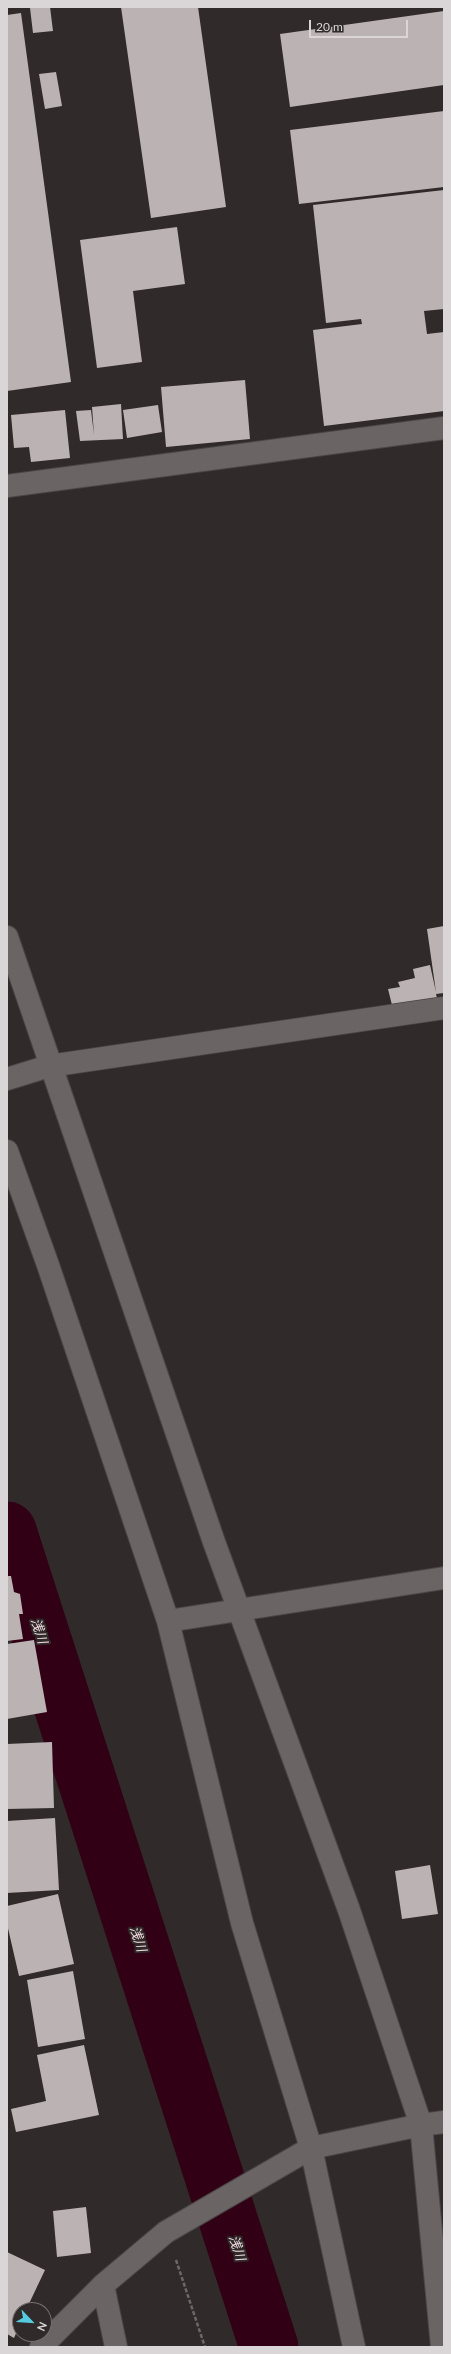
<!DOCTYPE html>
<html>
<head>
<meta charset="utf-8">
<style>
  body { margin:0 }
  #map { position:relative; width:451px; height:2354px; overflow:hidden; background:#302a2b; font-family:Lato,sans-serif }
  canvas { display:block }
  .frame { position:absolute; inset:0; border:8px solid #dad6d7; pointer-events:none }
  .north { position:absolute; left:12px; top:2302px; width:40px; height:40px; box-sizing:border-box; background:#302a2b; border:1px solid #746f70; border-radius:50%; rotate:115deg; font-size:11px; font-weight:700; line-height:16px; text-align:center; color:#dad6d7 }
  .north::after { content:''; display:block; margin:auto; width:14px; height:18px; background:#55cade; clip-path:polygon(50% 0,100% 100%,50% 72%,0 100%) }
  .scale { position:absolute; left:309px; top:20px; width:99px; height:18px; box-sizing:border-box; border:2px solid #dad6d7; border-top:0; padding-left:5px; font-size:12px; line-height:14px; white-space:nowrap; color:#dad6d7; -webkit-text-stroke:3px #302a2b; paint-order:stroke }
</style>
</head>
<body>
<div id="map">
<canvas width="451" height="2354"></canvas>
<div class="frame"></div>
<div class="north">N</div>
<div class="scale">20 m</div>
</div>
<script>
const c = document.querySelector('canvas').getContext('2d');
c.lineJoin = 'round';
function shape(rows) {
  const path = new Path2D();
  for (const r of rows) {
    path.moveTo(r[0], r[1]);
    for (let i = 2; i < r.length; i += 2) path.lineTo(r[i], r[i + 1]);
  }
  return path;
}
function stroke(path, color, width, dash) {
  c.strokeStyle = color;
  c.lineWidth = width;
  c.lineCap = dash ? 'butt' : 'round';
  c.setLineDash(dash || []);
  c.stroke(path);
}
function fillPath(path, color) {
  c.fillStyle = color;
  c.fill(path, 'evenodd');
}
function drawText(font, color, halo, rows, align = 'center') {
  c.font = font + ' Lato,"Noto Sans JP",sans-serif';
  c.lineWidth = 4;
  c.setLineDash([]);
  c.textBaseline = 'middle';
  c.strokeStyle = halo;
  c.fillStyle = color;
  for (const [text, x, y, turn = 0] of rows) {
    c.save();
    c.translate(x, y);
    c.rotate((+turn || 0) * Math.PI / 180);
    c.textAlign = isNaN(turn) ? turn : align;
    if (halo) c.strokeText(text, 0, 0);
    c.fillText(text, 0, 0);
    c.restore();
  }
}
stroke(shape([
  [7,1531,269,2347]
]), '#320014', 59);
fillPath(shape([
  [34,7,50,7,53,31,33,33,30,8],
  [121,7,198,7,226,207,151,218],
  [444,11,444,85,290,107,280,34],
  [21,13,71,382,7,391,7,15],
  [56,72,62,106,45,109,39,74],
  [444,111,444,187,299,204,290,130],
  [444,190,444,309,424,311,427,334,444,332,444,411,324,426,313,330,362,324,361,319,326,323,313,205],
  [177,227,185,284,133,291,142,362,97,368,80,240],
  [245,380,250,439,166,447,161,387],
  [121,404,123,439,80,441,76,411,91,410,94,435,92,407],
  [158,405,162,432,127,438,123,410],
  [65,410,70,458,31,462,29,447,14,448,11,415],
  [444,926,444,993,436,994,438,1002,400,1010,399,1003,392,1005,388,989,400,987,398,982,415,978,413,969,430,965,436,992,427,929],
  [7,1576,11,1576,14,1592,20,1594,23,1614,19,1614,23,1639,7,1641],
  [34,1640,47,1712,7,1719,7,1644],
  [52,1742,54,1808,7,1809,7,1744],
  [55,1818,59,1890,7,1893,7,1821],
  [430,1865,438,1914,402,1919,395,1871],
  [58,1894,74,1964,19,1976,7,1924,7,1906],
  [73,1971,85,2039,38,2047,27,1980],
  [84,2045,99,2115,16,2132,11,2109,46,2101,37,2055],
  [86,2207,91,2253,57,2257,53,2211],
  [7,2252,45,2270,26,2310,20,2310,20,2324,14,2338,7,2334]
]), '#bbb2b4');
const minor = shape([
  [7,486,444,428],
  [7,937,214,1542,349,1910,421,2125,442,2347],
  [7,1079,49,1066,444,1008],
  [7,1151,48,1265,168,1621,242,1923,311,2148,354,2347],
  [168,1621,444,1578],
  [103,2285,116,2347],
  [41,2347,103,2285,166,2232,311,2148,421,2125,444,2122]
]);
stroke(minor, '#4a4547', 24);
stroke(shape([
  [176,2260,205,2347]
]), '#6c6768', 2.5, [4, 2]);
stroke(minor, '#6b6465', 22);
drawText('italic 13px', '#f4dce2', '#302a2b', [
  ["浅川",39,1631,72],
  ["浅川",138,1939,72],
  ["浅川",237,2248,72]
]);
</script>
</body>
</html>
